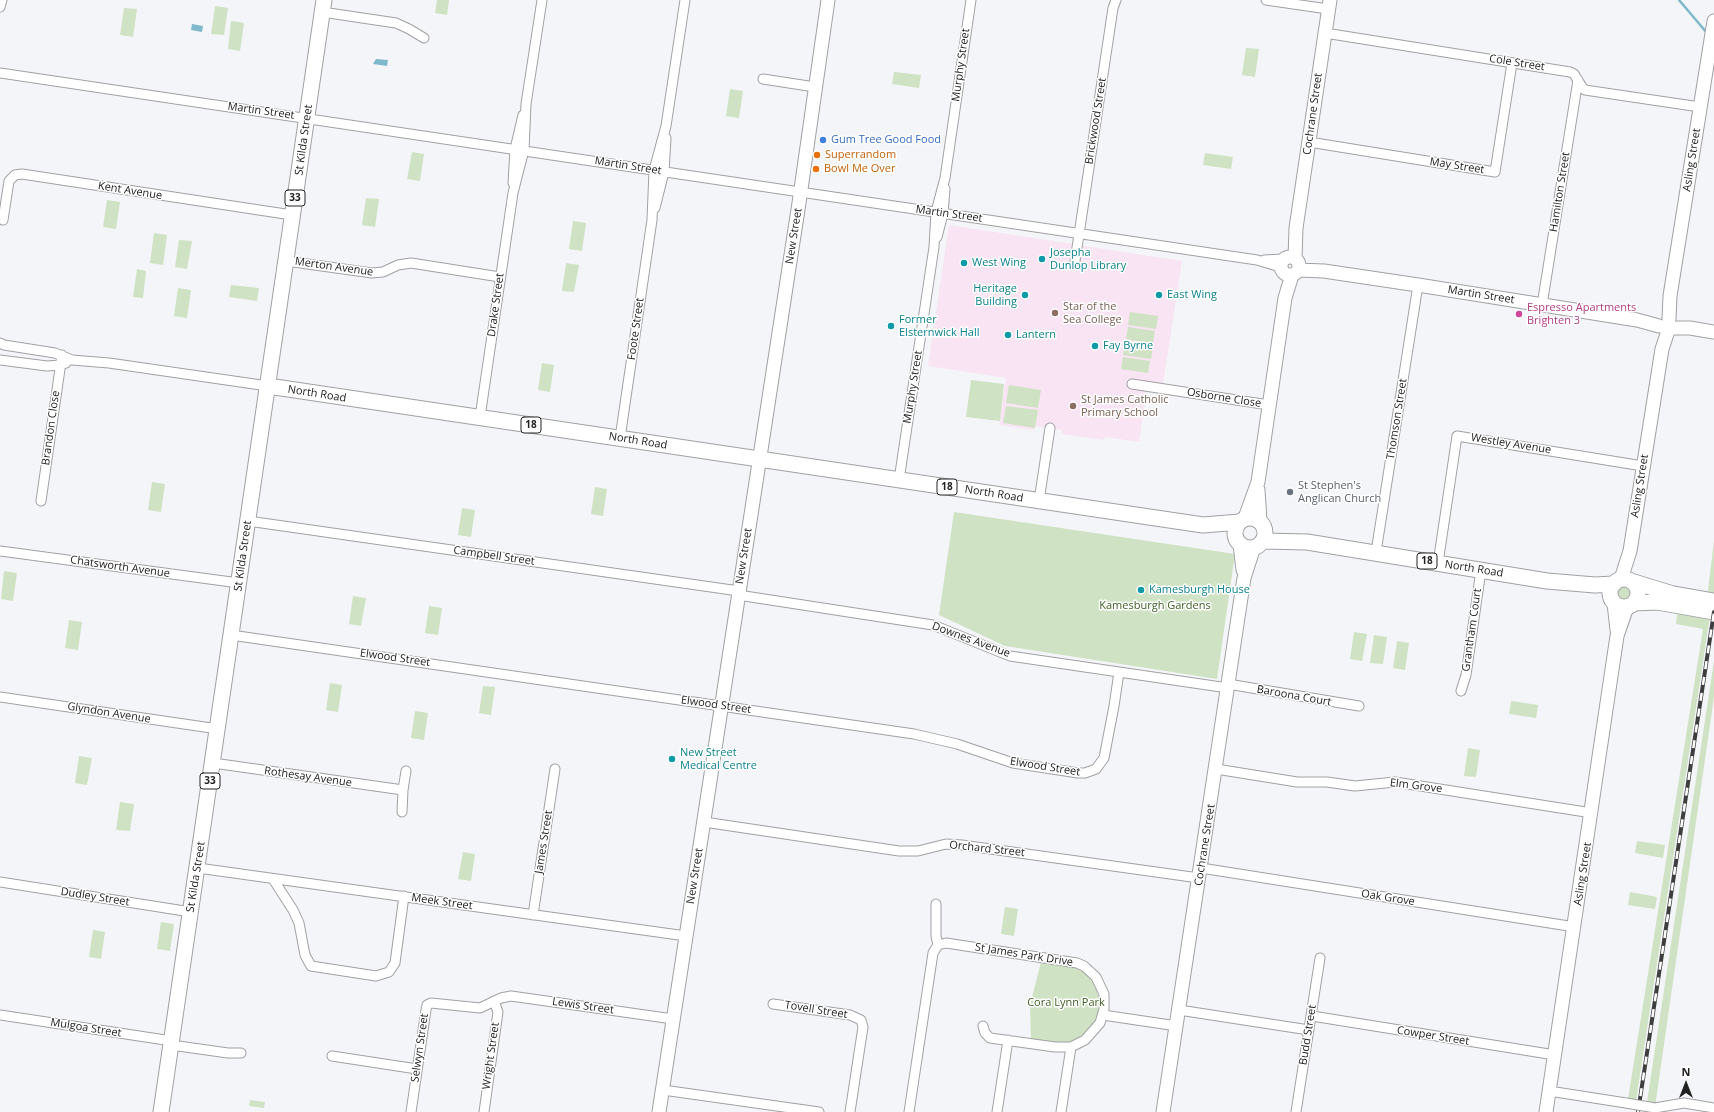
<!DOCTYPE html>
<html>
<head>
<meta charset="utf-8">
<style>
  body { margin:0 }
  #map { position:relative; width:1714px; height:1112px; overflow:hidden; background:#f4f5f8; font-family:"Open Sans",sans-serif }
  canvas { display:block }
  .north { position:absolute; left:1666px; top:1064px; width:40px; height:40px; -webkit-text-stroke:3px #fff; paint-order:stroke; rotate:0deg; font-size:11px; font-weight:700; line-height:16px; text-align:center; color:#222223 }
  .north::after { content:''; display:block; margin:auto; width:14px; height:18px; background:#222223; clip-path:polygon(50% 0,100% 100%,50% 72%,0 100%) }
</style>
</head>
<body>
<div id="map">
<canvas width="1714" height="1112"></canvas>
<div class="north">N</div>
</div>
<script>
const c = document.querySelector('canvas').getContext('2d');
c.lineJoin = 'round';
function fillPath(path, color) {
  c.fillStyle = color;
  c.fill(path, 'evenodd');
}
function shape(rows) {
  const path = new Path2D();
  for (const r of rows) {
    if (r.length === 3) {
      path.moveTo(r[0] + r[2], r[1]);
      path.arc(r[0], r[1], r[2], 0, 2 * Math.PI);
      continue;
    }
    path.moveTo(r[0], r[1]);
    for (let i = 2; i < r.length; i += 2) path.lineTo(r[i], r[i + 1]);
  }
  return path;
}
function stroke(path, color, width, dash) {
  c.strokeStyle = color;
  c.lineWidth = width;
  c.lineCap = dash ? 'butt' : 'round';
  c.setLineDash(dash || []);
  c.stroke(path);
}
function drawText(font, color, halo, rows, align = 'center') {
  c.font = font + ' "Open Sans",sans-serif';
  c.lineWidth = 3;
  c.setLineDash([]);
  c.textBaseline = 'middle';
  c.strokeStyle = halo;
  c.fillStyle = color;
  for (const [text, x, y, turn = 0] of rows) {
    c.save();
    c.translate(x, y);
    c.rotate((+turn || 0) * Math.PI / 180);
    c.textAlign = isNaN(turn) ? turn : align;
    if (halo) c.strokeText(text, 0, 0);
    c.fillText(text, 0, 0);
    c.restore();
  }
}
fillPath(shape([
  [949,225,1182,261,1163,384,1148,382,1139,442,1105,437,1104,440,1062,434,1062,430,1035,426,1034,430,999,425,1006,378,928,366]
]), '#f8e4f3');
fillPath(shape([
  [437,0,449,0,447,15,435,13],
  [215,6,228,8,224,35,211,34],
  [124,8,137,9,133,37,120,35],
  [231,21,244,23,240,51,228,49],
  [1246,48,1259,49,1255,77,1242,75],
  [894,72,921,75,919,88,892,84],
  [730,89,743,91,739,118,726,116],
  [412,152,424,154,420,181,407,179],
  [1205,153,1233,157,1231,169,1203,165],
  [366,198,379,199,375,227,362,225],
  [107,200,120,202,116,229,103,227],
  [573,221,586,223,582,251,569,249],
  [154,233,167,235,163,265,150,263],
  [179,240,192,241,187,269,175,267],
  [566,263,579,265,574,292,562,291],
  [137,269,146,271,143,298,133,297],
  [231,285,259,288,257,301,229,297],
  [178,288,191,290,187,318,174,316],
  [1130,312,1158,316,1156,329,1128,325],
  [1128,327,1155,331,1153,344,1126,339],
  [1125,342,1153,346,1151,359,1123,355],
  [1123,357,1150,361,1148,373,1121,369],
  [542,363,554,365,550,392,538,390],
  [971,380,1004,384,1000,421,966,417],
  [1009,385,1041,390,1038,408,1006,403],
  [1006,406,1038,410,1035,428,1003,423],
  [152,482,165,484,161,512,148,510],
  [595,487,607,489,603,516,591,514],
  [462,508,475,510,471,537,458,535],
  [954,512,1235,554,1217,679,1005,646,939,615],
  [1714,541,1714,595,1709,593,1708,590],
  [4,571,17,573,13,601,1,599],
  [1624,593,8],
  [353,596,366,598,361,626,349,624],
  [429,606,442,608,438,635,425,633],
  [1681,611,1710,616,1636,1101,1628,1099,1703,629,1676,624,1677,615],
  [69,620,82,622,78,650,65,648],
  [1354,632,1367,634,1362,661,1350,659],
  [1374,635,1387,637,1383,664,1370,663],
  [1397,641,1409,643,1405,670,1393,668],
  [1714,661,1714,697,1656,1100,1656,1103,1647,1102],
  [330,683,342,685,338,712,326,710],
  [483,686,495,687,491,715,479,713],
  [1511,701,1538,705,1536,718,1509,714],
  [415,711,428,713,424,740,411,738],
  [1468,748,1480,750,1476,777,1464,776],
  [79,756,92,758,87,785,75,783],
  [120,802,134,804,130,831,116,830],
  [1637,841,1665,845,1663,858,1635,853],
  [463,852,475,854,471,881,458,879],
  [1630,892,1657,897,1655,909,1628,905],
  [1005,907,1018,909,1014,936,1001,934],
  [161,922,174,924,170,951,157,949],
  [93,930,105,932,101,959,89,957],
  [1041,962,1076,967,1090,977,1096,986,1100,1005,1096,1020,1090,1030,1074,1041,1062,1043,1031,1039,1030,1005],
  [250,1100,265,1102,264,1108,249,1106]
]), '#cfe2c4');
fillPath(shape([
  [192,24,203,26,202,32,191,30],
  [376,59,388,60,387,66,373,64]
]), '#7fb8ca');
stroke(shape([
  [1679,0,1707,33]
]), '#7fb8ca', 2.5);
const street = shape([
  [1266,0,1328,9],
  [0,7,2,0],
  [322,12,396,23,409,29,424,38],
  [1325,33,1570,72,1574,74,1582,87,1585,90,1700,107],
  [0,73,1257,260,1280,267],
  [763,79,815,87],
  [1309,142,1495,172,1512,63],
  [513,183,515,149,523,115],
  [655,208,664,172,666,138],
  [3,220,9,181,15,175,22,174,292,215],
  [937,237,943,214,945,189],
  [1264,260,1283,259],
  [286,261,372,273,383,272,398,265,411,263,500,277],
  [1075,261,1113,8,1116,0],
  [1542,305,1578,80],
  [0,343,4,345,55,353,72,360,109,363,268,386],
  [0,360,47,366,60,365,66,363],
  [1132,384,1269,405],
  [480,417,513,193,524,150,526,104,542,0],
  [620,438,652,220,654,170,666,126,685,0],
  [899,480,934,247,936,212,945,178,971,0],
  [41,501,62,355],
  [1039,501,1050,428],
  [248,521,739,591],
  [0,551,239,583],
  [1376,552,1418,285],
  [1438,563,1457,436,1643,466],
  [738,595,933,625,1010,656,1228,688],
  [231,635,914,734,957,744,1013,763,1078,773,1085,773,1096,769,1104,758,1114,706,1119,672],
  [1228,684,1359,706],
  [1461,691,1466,675,1481,570],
  [0,697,218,729],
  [213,763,403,790],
  [1216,769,1297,782,1327,782,1355,786,1395,782,1592,813],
  [402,812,403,790,406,771],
  [704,822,899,851,918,851,946,844,962,845,1199,878],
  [198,868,686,936],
  [1201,868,1575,927],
  [273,879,293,910,299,923,305,955,311,966,376,976,389,972,395,963,404,896],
  [0,882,191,912],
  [936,904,936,936,938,945],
  [533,915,555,769],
  [773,1004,850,1015,861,1020,863,1027,850,1112],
  [1179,1010,1309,1030],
  [0,1015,172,1041],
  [1103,1015,1177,1026],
  [1312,1016,1555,1055],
  [171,1045,228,1053,241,1053],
  [332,1056,417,1069],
  [663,1090,819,1112],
  [1549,1091,1626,1103],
  [1655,1108,1684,1103,1714,1108],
  [411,1112,426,1010,427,1005,431,1003,480,1008,501,998,511,996,673,1019],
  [484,1112,498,1012,494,1001],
  [909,1112,933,953,938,945,946,943,1077,963,1084,966,1096,977,1104,994,1104,1009,1100,1023,1085,1040,1071,1047,1055,1047,990,1038,985,1033,983,1026],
  [997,1112,1008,1040],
  [1061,1112,1071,1047],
  [1296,1112,1320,958]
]);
const secondary = shape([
  [1290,266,9],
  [1295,258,1296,228,1330,0],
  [1298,270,1324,271,1418,285,1637,320,1659,326],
  [1669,319,1670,296,1714,21],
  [1671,328,1690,328,1714,332],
  [1258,490,1260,521],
  [1245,518,1258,482,1285,298,1292,275],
  [1240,544,1243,570],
  [1621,579,1630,551,1662,349,1668,331],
  [1614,603,1617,630],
  [659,1112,799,203,828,0],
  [1163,1112,1244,578,1254,547],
  [1546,1112,1617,636,1627,607]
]);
const primary = shape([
  [268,386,1203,525,1240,522],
  [1250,533,15],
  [1263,541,1307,542,1547,581,1595,585,1614,584],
  [1624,593,14],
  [1634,582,1673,594,1714,601],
  [1634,603,1657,602,1714,612],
  [161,1112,324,0]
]);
stroke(street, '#a1a1a4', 11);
stroke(secondary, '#a1a1a4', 15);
stroke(primary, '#a1a1a4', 17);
stroke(street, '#fff', 9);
stroke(secondary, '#fff', 13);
stroke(primary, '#fff', 15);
const rail = shape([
  [1638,1112,1714,612]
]);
stroke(rail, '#3e3e3f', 4);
stroke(rail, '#fff', 2.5, [8]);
const streetBridge = shape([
  [1626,1103,1655,1108]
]);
stroke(streetBridge, '#a1a1a4', 11, []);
stroke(streetBridge, '#fff', 9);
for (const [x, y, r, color] of [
  [823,140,4,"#3f7fe0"],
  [817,155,4,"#e8710a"],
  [816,169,4,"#e8710a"],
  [1042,259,4,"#0f9aa8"],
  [964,263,4,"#0f9aa8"],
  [1025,295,4,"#0f9aa8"],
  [1159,295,4,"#0f9aa8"],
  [1055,313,4,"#8d6e63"],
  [1519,314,4,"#d1479c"],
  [891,326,4,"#0f9aa8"],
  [1008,335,4,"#0f9aa8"],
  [1095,346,4,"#0f9aa8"],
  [1073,406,4,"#8d6e63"],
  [1290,492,4,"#6b7280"],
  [1141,590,4,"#0f9aa8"],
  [672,759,4,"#0f9aa8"]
]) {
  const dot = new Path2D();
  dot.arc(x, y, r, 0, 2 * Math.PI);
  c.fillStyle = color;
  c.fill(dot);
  stroke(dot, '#fff', 1.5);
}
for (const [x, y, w] of [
  [295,198,20],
  [531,425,20],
  [947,487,20],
  [1427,561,20],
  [210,781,20]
]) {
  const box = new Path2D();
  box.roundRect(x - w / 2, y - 8, w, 16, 3);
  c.fillStyle = '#fff';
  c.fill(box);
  stroke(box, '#222223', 1);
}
drawText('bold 10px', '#222223', null, [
  ["33",295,198],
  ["18",531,425],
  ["18",947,487],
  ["18",1427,561],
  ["33",210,781]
]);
drawText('11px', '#222223', '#fff', [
  ["Cole Street",1517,63,9],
  ["Murphy Street",961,65,-82],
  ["Martin Street",261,111,8],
  ["Cochrane Street",1313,114,-82],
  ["Brickwood Street",1096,121,-81],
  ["St Kilda Street",304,140,-82],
  ["Asling Street",1692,160,-81],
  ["Martin Street",628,166,9],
  ["May Street",1457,166,9],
  ["Kent Avenue",130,191,9],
  ["Hamilton Street",1560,192,-81],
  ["Martin Street",949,214,8],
  ["New Street",794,236,-81],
  ["Merton Avenue",334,267,8],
  ["Martin Street",1481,295,9],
  ["Drake Street",496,305,-82],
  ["Foote Street",636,329,-82],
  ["Murphy Street",913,387,-81],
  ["North Road",317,394,9],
  ["Osborne Close",1224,398,9],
  ["Thomson Street",1397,419,-81],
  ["Brandon Close",51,428,-82],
  ["North Road",638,441,9],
  ["Westley Avenue",1511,444,9],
  ["Asling Street",1640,486,-81],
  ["North Road",994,494,9],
  ["St Kilda Street",243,556,-82],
  ["Campbell Street",494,556,8],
  ["New Street",744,556,-81],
  ["Chatsworth Avenue",120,567,8],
  ["North Road",1474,569,9],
  ["Grantham Court",1472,630,-82],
  ["Downes Avenue",971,640,20],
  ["Elwood Street",395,658,8],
  ["Baroona Court",1294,696,10],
  ["Elwood Street",716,705,8],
  ["Glyndon Avenue",109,713,9],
  ["Elwood Street",1045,767,9],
  ["Rothesay Avenue",308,777,8],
  ["Elm Grove",1416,786,7],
  ["James Street",544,842,-81],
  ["Cochrane Street",1205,845,-81],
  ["Orchard Street",987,849,6],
  ["Asling Street",1583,874,-81],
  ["New Street",695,876,-81],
  ["St Kilda Street",196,877,-81],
  ["Dudley Street",95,897,9],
  ["Oak Grove",1388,898,9],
  ["Meek Street",442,902,8],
  ["St James Park Drive",1024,955,9],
  ["Lewis Street",583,1006,8],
  ["Tovell Street",816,1010,9],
  ["Mulgoa Street",86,1028,9],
  ["Budd Street",1308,1035,-81],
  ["Cowper Street",1433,1036,9],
  ["Selwyn Street",420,1048,-82],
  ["Wright Street",491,1056,-82]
]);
drawText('11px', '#366cbe', '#fff', [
  ["Gum Tree Good Food",831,140]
], 'left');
drawText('11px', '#c56008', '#fff', [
  ["Superrandom",825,155],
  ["Bowl Me Over",824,169]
], 'left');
drawText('11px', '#0d838f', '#fff', [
  ["Josepha",1050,253],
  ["Dunlop Library",1050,266],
  ["West Wing",972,263],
  ["Heritage",1017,289,"right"],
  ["Building",1017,302,"right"],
  ["East Wing",1167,295],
  ["Former",899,320],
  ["Elsternwick Hall",899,333],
  ["Lantern",1016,335],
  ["Fay Byrne",1103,346],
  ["Kamesburgh House",1149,590],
  ["New Street",680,753],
  ["Medical Centre",680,766]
], 'left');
drawText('11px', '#785e54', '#fff', [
  ["Star of the",1063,307],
  ["Sea College",1063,320],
  ["St James Catholic",1081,400],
  ["Primary School",1081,413]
], 'left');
drawText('11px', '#b23c85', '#fff', [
  ["Espresso Apartments",1527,308],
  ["Brighten 3",1527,321]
], 'left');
drawText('11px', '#5b616d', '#fff', [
  ["St Stephen's",1298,486],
  ["Anglican Church",1298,499]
], 'left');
drawText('11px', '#3e5f24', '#fff', [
  ["Kamesburgh Gardens",1155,606],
  ["Cora Lynn Park",1066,1003]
]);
</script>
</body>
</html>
